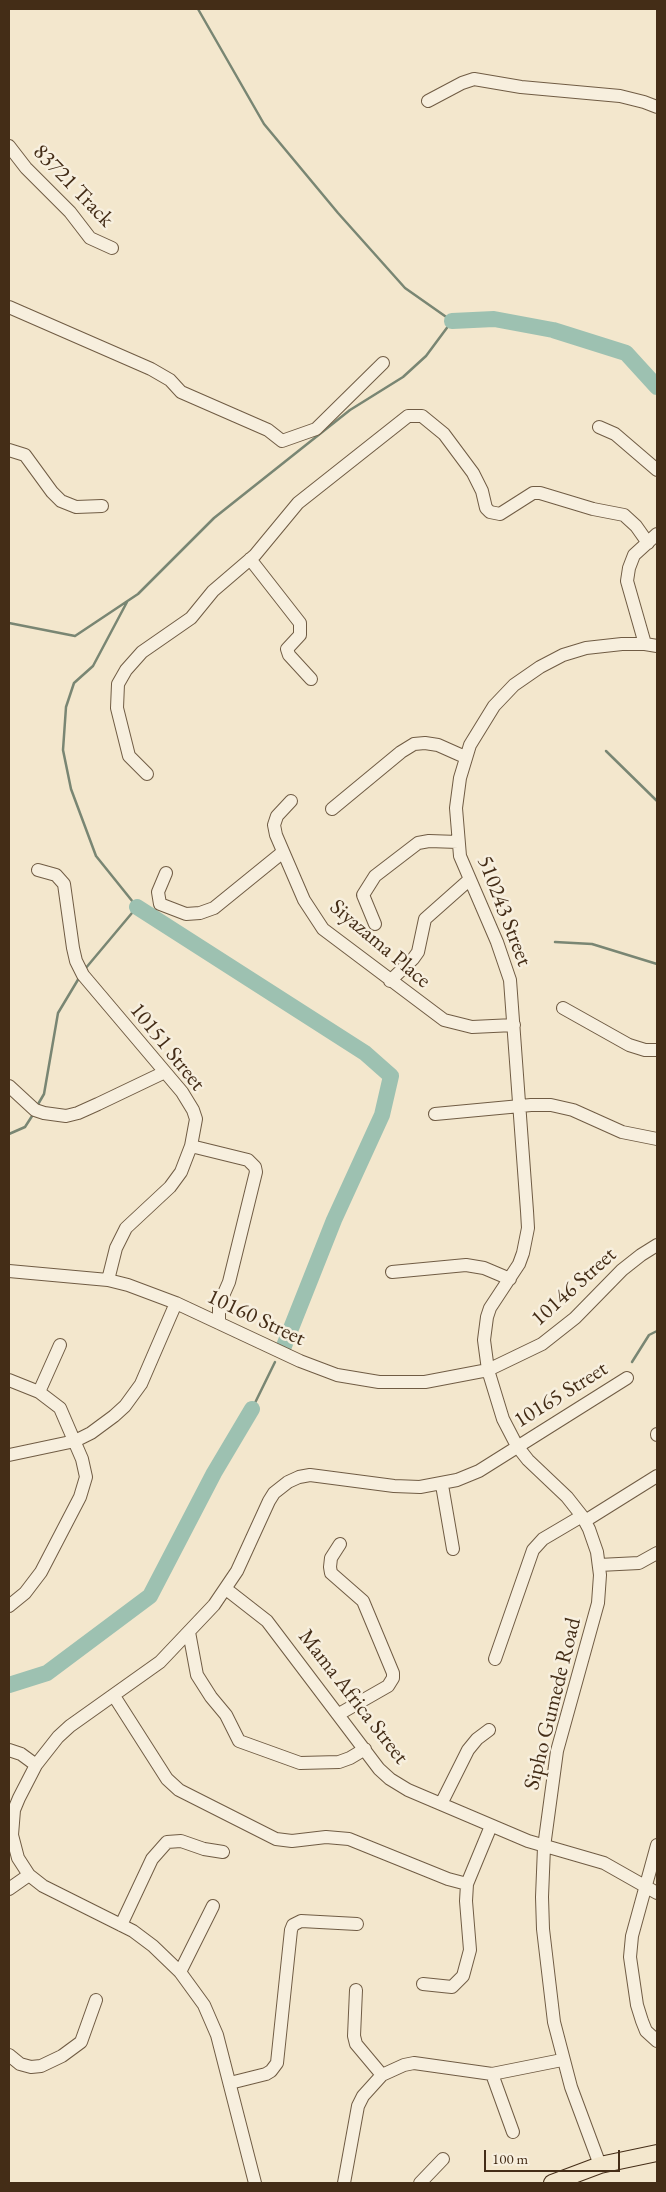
<!DOCTYPE html>
<html>
<head>
<meta charset="utf-8">
<style>
  body { margin:0 }
  #map { position:relative; width:666px; height:2192px; overflow:hidden; background:#f3e7cd; font-family:"EB Garamond",serif }
  canvas { display:block }
  .frame { position:absolute; inset:0; border:10px solid #442d17; pointer-events:none }
  .scale { position:absolute; left:484px; top:2150px; width:136px; height:22px; box-sizing:border-box; border:2px solid #442d17; border-top:0; padding-left:6px; font-size:15px; line-height:18px; white-space:nowrap; color:#442d17; -webkit-text-stroke:4px #f7efde; paint-order:stroke }
</style>
</head>
<body>
<div id="map">
<canvas width="666" height="2192"></canvas>
<div class="frame"></div>
<div class="scale">100 m</div>
</div>
<script>
const c = document.querySelector('canvas').getContext('2d');
c.lineJoin = 'round';
function shape(rows) {
  const path = new Path2D();
  for (const r of rows) {
    path.moveTo(r[0], r[1]);
    for (let i = 2; i < r.length; i += 2) path.lineTo(r[i], r[i + 1]);
  }
  return path;
}
function stroke(path, color, width, dash) {
  c.strokeStyle = color;
  c.lineWidth = width;
  c.lineCap = dash ? 'butt' : 'round';
  c.setLineDash(dash || []);
  c.stroke(path);
}
function drawText(font, color, halo, rows, align = 'center') {
  c.font = font + ' "EB Garamond",serif';
  c.lineWidth = 5;
  c.setLineDash([]);
  c.textBaseline = 'middle';
  c.strokeStyle = halo;
  c.fillStyle = color;
  for (const [text, x, y, turn = 0] of rows) {
    c.save();
    c.translate(x, y);
    c.rotate((+turn || 0) * Math.PI / 180);
    c.textAlign = isNaN(turn) ? turn : align;
    if (halo) c.strokeText(text, 0, 0);
    c.fillText(text, 0, 0);
    c.restore();
  }
}
stroke(shape([
  [9,623,75,636,138,594,214,518,350,410,403,377,426,356,452,321,405,288,338,213,264,124,198,9],
  [606,751,657,801],
  [555,942,592,944,657,964],
  [85,969,137,907,96,856,71,789,63,750,66,707,74,683,93,666,127,602],
  [37,1106,44,1094,58,1013,79,978],
  [9,1134,25,1127,34,1113],
  [632,1362,649,1335,657,1331],
  [252,1409,275,1362]
]), '#798673', 2.5);
stroke(shape([
  [452,321,494,319,553,330,626,353,657,387],
  [137,907,365,1053,391,1076,382,1115,334,1220,284,1346],
  [9,1685,47,1673,150,1596,214,1473,252,1409]
]), '#9dc1b1', 16);
const minor = shape([
  [428,101,462,83,474,79,521,87,620,96,644,102,657,107],
  [9,146,26,168,70,212,90,238,112,248],
  [9,307,151,369,170,380,181,392,268,430,282,441,316,429,383,363],
  [599,427,615,434,657,470],
  [9,450,25,455,52,492,61,501,76,507,102,506],
  [250,559,300,623,300,635,287,649,289,655,311,679],
  [645,644,627,581,629,568,634,555,657,534],
  [147,774,129,756,117,708,118,684,126,670,142,652,191,618,213,591,255,555,298,503,408,416,422,416,444,434,473,473,482,491,486,508,490,512,500,514,533,493,540,493,593,509,624,515,636,526,648,543],
  [291,801,277,816,274,825,276,835,304,900,323,929,444,1020,472,1027,514,1025],
  [332,809,401,752,414,744,425,743,438,745,465,757],
  [38,870,56,875,64,884,73,948,76,961,83,975,182,1092,193,1110,196,1119,191,1146,181,1172,170,1187,126,1228,116,1248,108,1280],
  [166,873,158,892,160,904,186,914,200,913,214,908,283,852],
  [375,924,363,895,375,876,418,843,429,841,458,842],
  [390,981,413,959,418,952,425,919,469,880],
  [563,1008,629,1045,645,1050,657,1050],
  [9,1086,35,1110,44,1113,66,1116,78,1113,98,1104,165,1072],
  [435,1114,531,1105,551,1105,573,1110,622,1132,657,1139],
  [191,1146,248,1160,255,1167,256,1172,229,1282,219,1305,219,1323],
  [9,1271,108,1280,128,1285,176,1303,300,1361,337,1375,379,1382,425,1382,488,1370,542,1344,575,1318,622,1270,641,1255,657,1245],
  [392,1272,466,1265,484,1268,510,1279],
  [9,1380,39,1392,60,1408,82,1459,86,1477,80,1497,41,1572,25,1593,9,1606],
  [39,1392,60,1345],
  [657,1434,657,1435],
  [9,1455,75,1441,91,1433,114,1416,125,1406,141,1384,176,1303],
  [442,1485,453,1549],
  [585,1521,657,1476],
  [599,1565,639,1563,657,1553],
  [226,1589,267,1621,379,1769,390,1779,408,1790,528,1841,604,1863,657,1893],
  [189,1632,197,1675,211,1697,226,1715,239,1741,300,1763,339,1762,350,1758,365,1749],
  [495,1659,533,1550,543,1539,582,1516],
  [114,1696,167,1779,179,1790,276,1839,292,1841,326,1837,349,1839,448,1879,467,1884],
  [339,1714,388,1686,393,1678,393,1673,363,1601,331,1573,330,1567,331,1558,340,1544],
  [9,1750,21,1754,36,1765],
  [441,1804,468,1750,477,1739,489,1730],
  [657,1845,632,1936,630,1957,637,2005,642,2021,646,2031,657,2041],
  [9,1889,29,1875],
  [121,1925,152,1859,167,1842,181,1841,204,1849,223,1852],
  [180,1972,213,1906],
  [423,1984,452,1987,463,1976,470,1950,466,1901,467,1884,491,1826],
  [356,1990,354,2036,356,2044,382,2075],
  [9,2055,20,2064,31,2067,41,2066,62,2056,81,2042,96,2000],
  [492,2074,513,2132],
  [230,2083,266,2074,271,2071,277,2063,291,1930,293,1925,301,1921,357,1924],
  [600,2165,571,2087,554,2022,543,1929,542,1897,544,1847,557,1751,598,1603,600,1575,597,1552,589,1529,582,1516,567,1497,528,1460,517,1446,503,1419,488,1370,484,1340,487,1317,490,1308,519,1264,523,1253,528,1228,527,1211,510,980,497,942,460,856,456,808,460,778,470,745,494,706,514,685,540,667,563,655,586,648,622,644,645,644,657,646],
  [255,2183,217,2035,204,2005,180,1972,153,1946,133,1931,43,1886,29,1875,18,1858,12,1835,14,1810,19,1798,36,1765,58,1737,70,1726,160,1662,214,1605,237,1571,269,1501,274,1493,288,1482,299,1477,310,1475,394,1486,420,1487,457,1480,479,1471,627,1378],
  [344,2183,358,2106,363,2096,382,2075,404,2065,414,2063,492,2074,562,2060],
  [420,2183,443,2159]
]);
const major = shape([
  [552,2183,600,2165,657,2153]
]);
stroke(minor, '#705c44', 14);
stroke(major, '#442d17', 18);
stroke(minor, '#f7efde', 12);
stroke(major, '#f3e7cd', 16);
drawText('22px', '#442d17', '#f7efde', [
  ["83721 Track",73,186,46],
  ["510243 Street",504,911,69],
  ["Siyazama Place",380,944,40],
  ["10151 Street",167,1047,51],
  ["10146 Street",574,1287,-42],
  ["10160 Street",256,1318,25],
  ["10165 Street",561,1395,-32],
  ["Mama Africa Street",353,1697,52],
  ["Sipho Gumede Road",553,1704,-76]
]);
</script>
</body>
</html>
